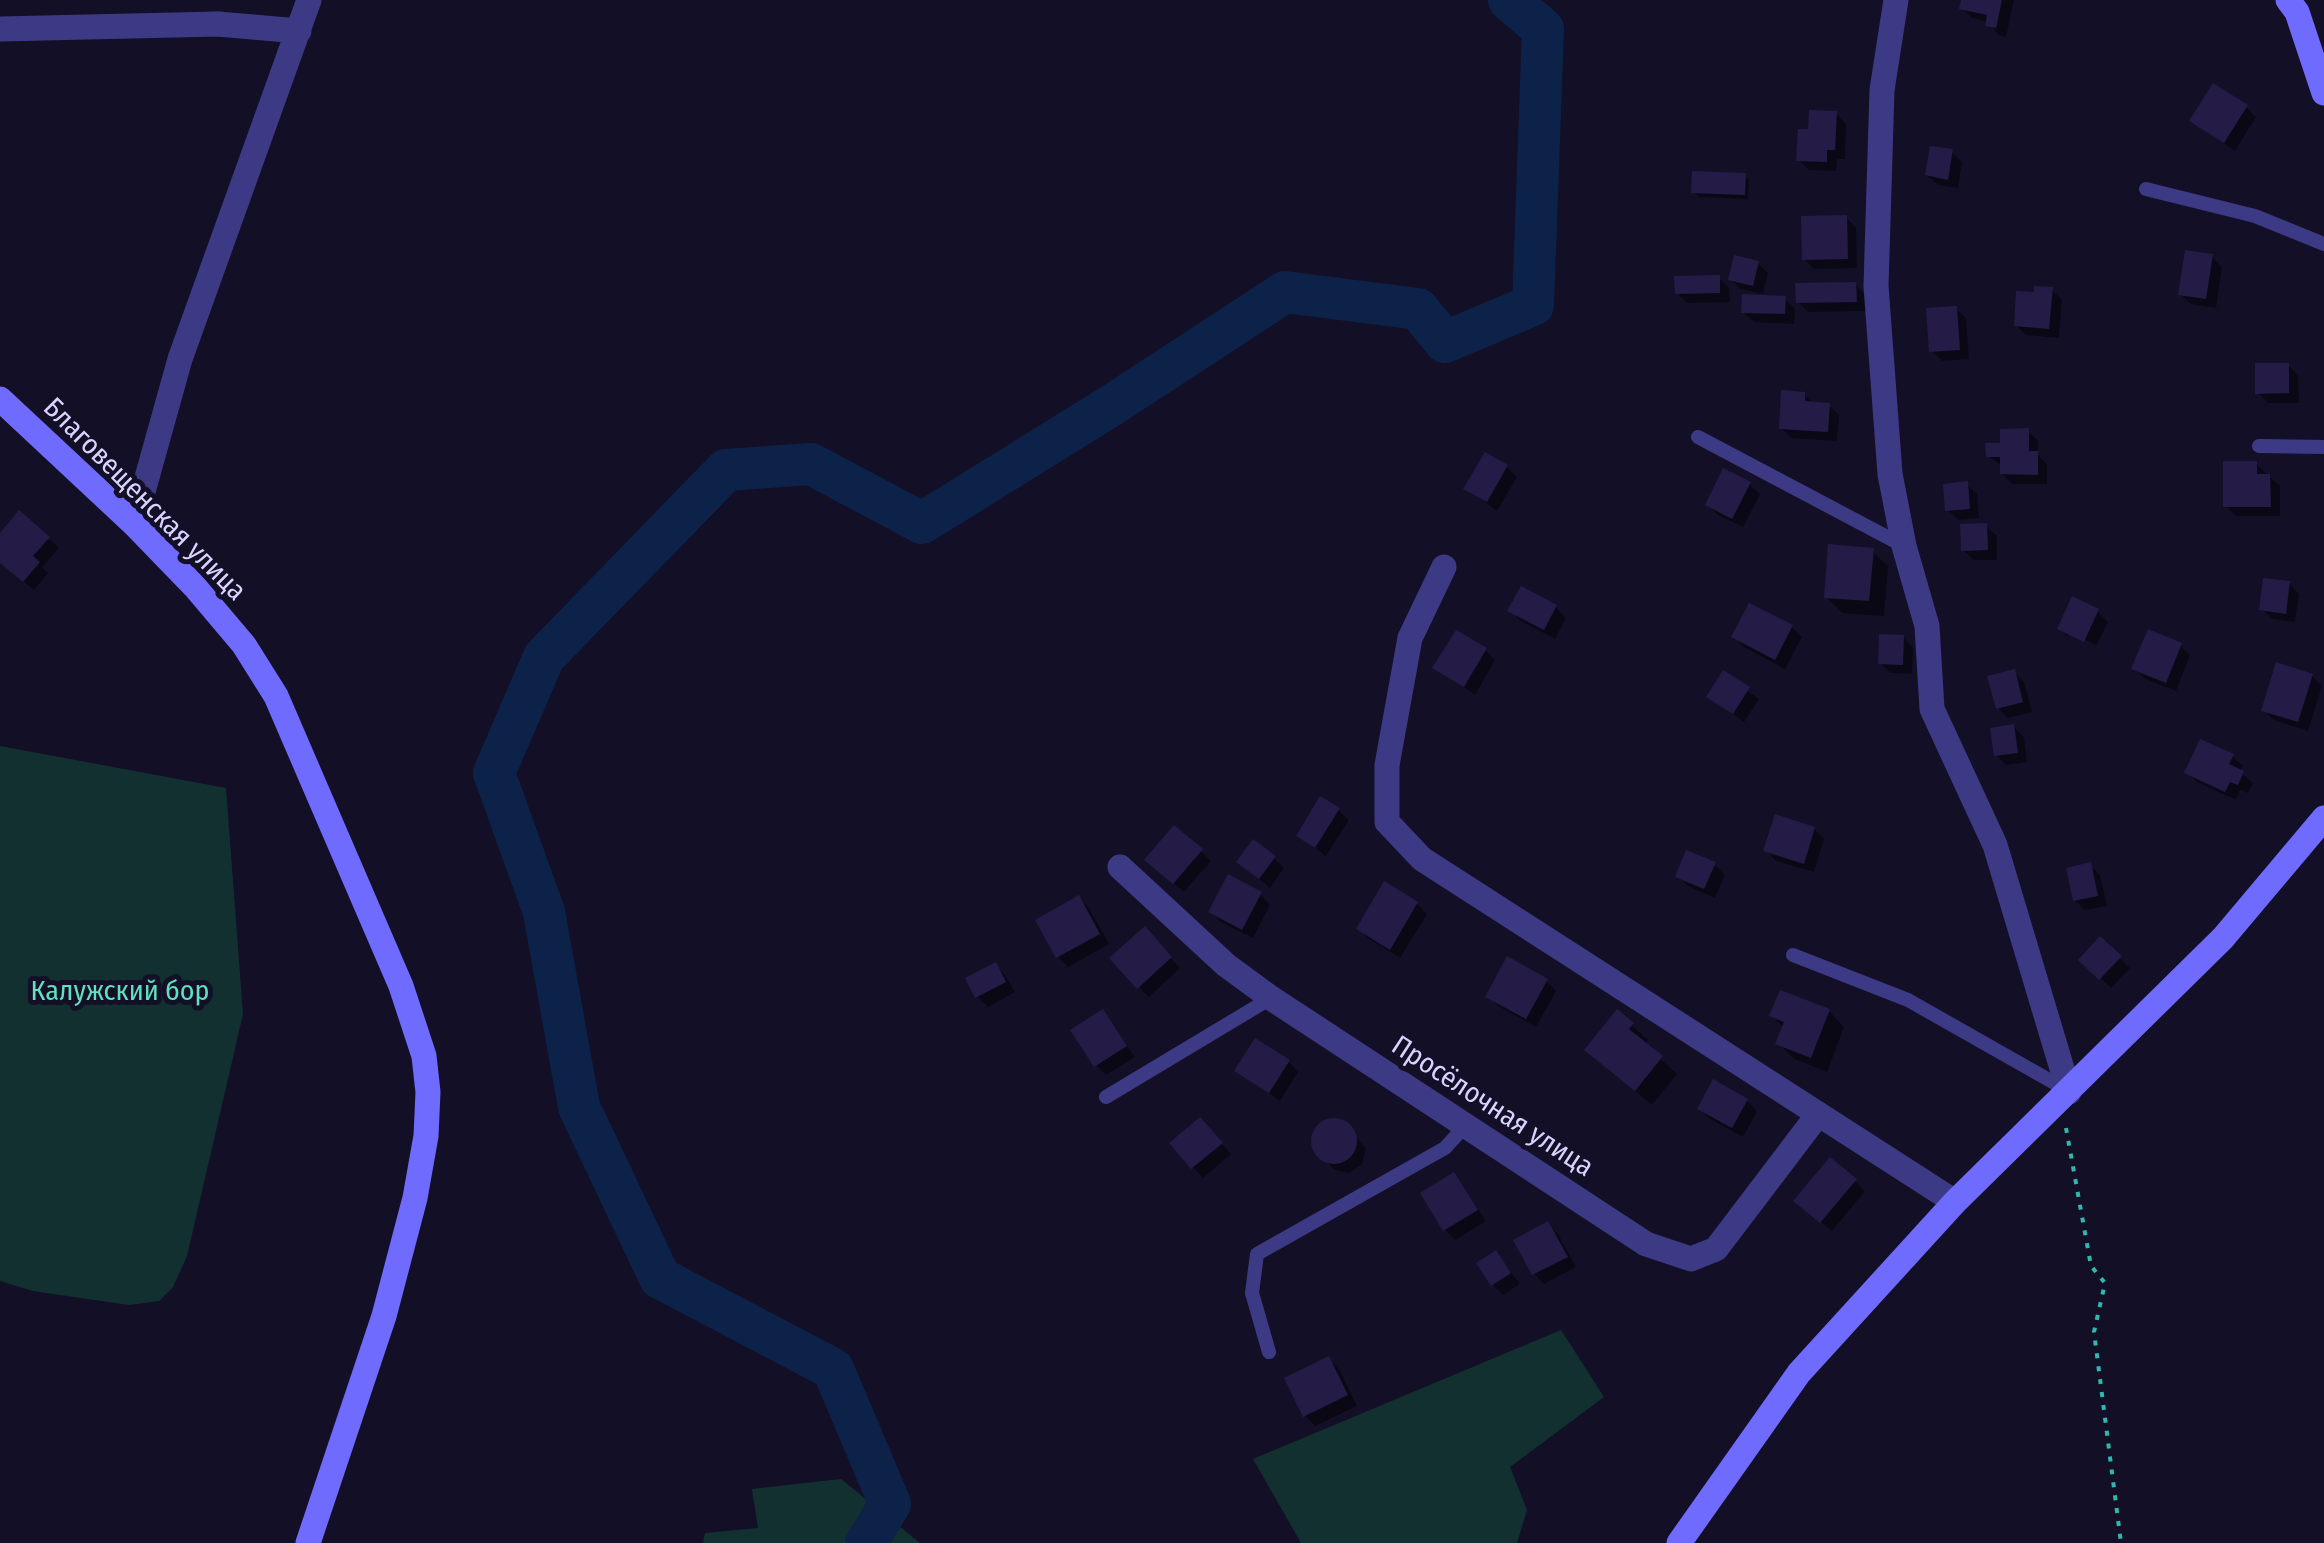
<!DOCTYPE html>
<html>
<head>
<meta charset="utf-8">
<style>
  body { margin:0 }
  canvas { display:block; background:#130f26 }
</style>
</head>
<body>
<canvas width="2324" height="1543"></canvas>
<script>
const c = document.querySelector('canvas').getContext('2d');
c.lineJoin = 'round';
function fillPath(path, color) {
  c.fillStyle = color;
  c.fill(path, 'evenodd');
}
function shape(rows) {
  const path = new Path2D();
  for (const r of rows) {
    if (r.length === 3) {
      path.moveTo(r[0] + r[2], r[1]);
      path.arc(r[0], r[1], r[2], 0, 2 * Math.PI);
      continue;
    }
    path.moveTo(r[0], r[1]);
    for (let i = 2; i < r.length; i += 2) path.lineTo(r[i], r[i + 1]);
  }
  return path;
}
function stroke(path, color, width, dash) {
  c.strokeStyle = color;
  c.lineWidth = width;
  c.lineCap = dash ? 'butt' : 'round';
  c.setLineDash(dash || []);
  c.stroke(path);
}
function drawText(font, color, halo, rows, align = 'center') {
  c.font = font + ' "Fira Sans Condensed",sans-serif';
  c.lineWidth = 10;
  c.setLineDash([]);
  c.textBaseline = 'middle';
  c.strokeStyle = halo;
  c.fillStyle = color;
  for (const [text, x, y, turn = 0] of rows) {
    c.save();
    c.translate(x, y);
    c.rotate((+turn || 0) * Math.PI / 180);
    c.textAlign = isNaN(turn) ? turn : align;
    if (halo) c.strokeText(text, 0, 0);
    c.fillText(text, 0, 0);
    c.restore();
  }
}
fillPath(shape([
  [0,746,226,788,243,1014,187,1256,173,1287,159,1301,129,1305,33,1291,0,1281],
  [1561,1330,1604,1397,1510,1467,1527,1510,1517,1543,1301,1543,1253,1459],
  [841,1479,920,1543,703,1543,705,1533,758,1528,752,1489]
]), '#12302f');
fillPath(shape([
  [1964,0,2014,0,2006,37,1998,35,1988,22,1972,18,1962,8],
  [2246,107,2256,117,2235,151,2192,121],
  [1836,113,1846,124,1845,159,1837,159,1836,171,1809,170,1799,160,1811,132],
  [1952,152,1962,162,1958,188,1938,185,1927,175],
  [1745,176,1749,180,1748,199,1698,197,1694,192],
  [1846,217,1856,228,1857,268,1814,269,1804,259],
  [2212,257,2222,267,2216,308,2191,304,2180,294],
  [1758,263,1768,273,1763,294,1741,289,1730,279],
  [1719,278,1729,288,1730,302,1687,303,1677,293],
  [1855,284,1865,295,1866,311,1808,312,1798,302],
  [2052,290,2062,300,2059,338,2026,335,2016,325],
  [1784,298,1795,309,1794,324,1754,322,1743,312],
  [1956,308,1966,318,1969,359,1942,361,1932,351],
  [2288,365,2298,376,2299,403,2268,403,2258,393],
  [1804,394,1814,404,1829,405,1839,415,1837,441,1791,438,1781,428],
  [2028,431,2038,441,2038,455,2047,464,2047,484,2012,484,2002,473,2002,466,1988,456],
  [2256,464,2280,486,2280,516,2236,516,2226,506],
  [1507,467,1517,477,1497,511,1467,488],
  [1749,484,1760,494,1743,527,1718,515,1708,505],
  [1967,484,1977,494,1979,518,1958,520,1948,510],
  [1986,526,1997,536,1997,560,1974,560,1963,550],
  [0,536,49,539,59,548,42,567,48,573,34,590,0,562],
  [1872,551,1888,566,1884,616,1842,613,1826,597],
  [2289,583,2299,594,2295,622,2272,619,2262,609],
  [1522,590,1556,607,1566,618,1555,639,1521,621,1511,611],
  [2073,600,2098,612,2108,622,2094,650,2069,638,2094,650,2096,645,2068,632,2068,637,2060,629],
  [1792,627,1802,637,1785,669,1744,647,1734,637],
  [1903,637,1913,648,1912,674,1890,673,1880,663],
  [2180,645,2190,655,2176,691,2144,678,2134,668],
  [1485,650,1495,660,1475,695,1436,667],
  [2014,672,2024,682,2032,712,2008,718,1998,708],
  [1724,674,1759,699,1744,722,1710,697],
  [2312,676,2322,686,2308,731,2274,720,2264,710],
  [2014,727,2024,737,2027,762,2006,765,1996,755],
  [2232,756,2243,766,2240,772,2253,783,2248,793,2240,790,2236,800,2197,782,2187,772],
  [1338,810,1349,820,1326,856,1299,836],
  [1814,829,1824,839,1814,872,1776,861,1766,850],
  [1201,851,1211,861,1184,892,1158,870],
  [1274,858,1284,868,1270,888,1239,862],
  [1715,865,1725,875,1715,898,1688,886,1678,876],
  [2090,865,2100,875,2107,906,2085,910,2075,900],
  [1260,894,1270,905,1253,938,1221,922,1211,912],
  [1079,898,1089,908,1109,944,1068,967,1058,957],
  [1417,904,1427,914,1400,958,1369,939,1359,929],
  [2100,939,2130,968,2111,988,2081,960],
  [1155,940,1180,968,1149,997,1139,987],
  [995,965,1005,975,1015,992,988,1007,977,997],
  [1546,981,1556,991,1536,1027,1498,1006,1488,996],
  [1829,1011,1844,1027,1827,1072,1794,1059,1778,1043,1784,1028,1772,1016],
  [1103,1012,1135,1057,1106,1075,1096,1065],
  [1617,1012,1648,1040,1645,1045,1677,1074,1652,1105,1587,1050],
  [1288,1061,1298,1072,1280,1101,1238,1071],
  [1747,1101,1757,1111,1743,1137,1710,1119,1700,1109],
  [1330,1121,1346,1124,1366,1149,1362,1164,1349,1173,1333,1169,1314,1144,1317,1129],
  [1210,1130,1231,1154,1203,1178,1172,1144],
  [1454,1175,1486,1221,1455,1240,1445,1229],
  [1855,1181,1865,1191,1832,1231,1806,1210],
  [1548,1224,1558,1234,1576,1267,1544,1284,1534,1274,1516,1241],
  [1496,1253,1520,1284,1503,1295,1493,1285],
  [1329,1359,1339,1369,1357,1406,1315,1426,1305,1416]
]), '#0007');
stroke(shape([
  [866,1543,890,1504,833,1369,660,1278,579,1107,544,912,494,773,544,657,726,470,811,464,922,523,1112,405,1285,292,1418,309,1445,342,1533,305,1543,29,1509,0]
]), '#0c2248', 42);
fillPath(shape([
  [1961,0,2002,0,1996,28,1985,26,1987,15,1959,9],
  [2213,83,2248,105,2224,143,2189,121],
  [1809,110,1837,111,1835,150,1827,150,1827,162,1796,161,1798,129,1808,129],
  [1930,146,1953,149,1948,180,1925,175],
  [1692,171,1746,173,1745,195,1691,193],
  [1847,215,1848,259,1802,260,1801,216],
  [2185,250,2213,254,2206,299,2178,295],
  [1734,255,1759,261,1753,286,1728,280],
  [1720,275,1720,293,1675,294,1674,276],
  [1856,282,1857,302,1796,303,1795,283],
  [2034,286,2053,287,2049,329,2014,326,2016,291,2034,292],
  [1742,294,1786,296,1785,314,1741,313],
  [1957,306,1960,350,1929,352,1926,308],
  [2255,363,2289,363,2289,393,2255,394],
  [1781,390,1805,392,1805,401,1830,403,1828,432,1779,429],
  [2029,428,2029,451,2038,451,2038,475,2000,474,2000,457,1986,457,1985,443,2000,443,2000,429],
  [1485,452,1508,465,1487,502,1463,489],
  [2223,461,2257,461,2257,474,2270,474,2271,507,2223,507],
  [1723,468,1751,482,1732,519,1705,505],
  [1968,481,1970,509,1945,511,1943,484],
  [19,510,50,537,33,556,40,562,23,582,0,563,0,533],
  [1987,523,1988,550,1961,551,1960,524],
  [1828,544,1874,548,1869,601,1824,598],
  [2263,578,2290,581,2286,614,2259,610],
  [1521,586,1557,605,1544,630,1507,611],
  [2072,596,2099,609,2084,642,2057,629],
  [1749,603,1793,625,1775,660,1731,637],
  [2148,629,2182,643,2166,683,2131,669],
  [1456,630,1487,648,1464,687,1432,668],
  [1879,634,1904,635,1903,665,1878,664],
  [2276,662,2313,674,2298,722,2261,711],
  [2015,669,2023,702,1996,709,1987,676],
  [1723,670,1750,687,1733,714,1706,697],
  [2014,724,2018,753,1994,756,1990,728],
  [2200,739,2234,754,2229,764,2244,771,2238,785,2230,782,2225,792,2184,773],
  [1320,796,1340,808,1315,848,1296,836],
  [1775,814,1815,827,1804,864,1763,851],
  [1174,825,1203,849,1173,884,1144,860],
  [1253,839,1276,856,1259,879,1236,862],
  [1686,850,1716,862,1704,889,1675,877],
  [2091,862,2098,896,2073,901,2066,868],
  [1228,874,1262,892,1242,930,1208,912],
  [1384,881,1418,902,1390,950,1356,929],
  [1079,895,1100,934,1056,958,1035,920],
  [1145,926,1172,957,1137,989,1109,958],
  [2100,936,2122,956,2099,980,2078,960],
  [1507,956,1548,979,1526,1019,1485,997],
  [996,962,1006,982,975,998,965,978],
  [1780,990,1830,1009,1811,1058,1775,1044,1784,1022,1769,1016],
  [1103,1009,1127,1046,1094,1067,1070,1030],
  [1617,1009,1634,1023,1629,1029,1663,1056,1635,1091,1584,1050],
  [1255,1038,1290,1060,1269,1093,1234,1071],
  [1713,1079,1748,1099,1732,1128,1697,1109],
  [1200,1117,1223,1143,1191,1169,1169,1143],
  [1334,1141,23],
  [1830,1157,1857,1179,1820,1223,1793,1201],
  [1454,1172,1478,1210,1443,1231,1420,1193],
  [1548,1221,1568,1257,1532,1275,1513,1240],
  [1496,1250,1511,1273,1491,1286,1476,1263],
  [1329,1356,1348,1395,1303,1417,1284,1378]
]), '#241b47');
stroke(shape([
  [2066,1128,2091,1266,2105,1283,2094,1332,2121,1543]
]), '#2fb8b0', 4, [5, 8]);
stroke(shape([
  [2146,189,2255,216,2324,244],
  [1698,437,1904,546],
  [2259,446,2324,447],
  [1793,955,1908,1000,2065,1089],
  [1106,1097,1271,998],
  [1269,1352,1252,1293,1257,1254,1445,1148,1465,1126]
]), '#3d3a85', 14);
stroke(shape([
  [1896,0,1882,90,1876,286,1890,474,1904,546,1927,626,1932,709,1995,845,2069,1092],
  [0,29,218,24,299,31],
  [134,524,180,359,309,0],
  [1444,567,1410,638,1387,765,1387,822,1422,859,1955,1202],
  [1120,867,1226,965,1271,998,1646,1244,1691,1259,1716,1249,1817,1116]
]), '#3d3a85', 25);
stroke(shape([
  [2288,0,2297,12,2324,93],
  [0,399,134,524,195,587,244,645,276,696,304,761,401,986,424,1056,428,1092,426,1136,415,1198,384,1316,308,1543],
  [1679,1543,1799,1373,1955,1202,2223,938,2324,818]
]), '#6f6bff', 25);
drawText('28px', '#d9d4ff', '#130f26', [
  ["Благовещенская улица",144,500,45],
  ["Просёлочная улица",1492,1107,33]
]);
drawText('28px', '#5fe0c0', '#130f26', [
  ["Калужский бор",120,992]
]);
</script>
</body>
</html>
